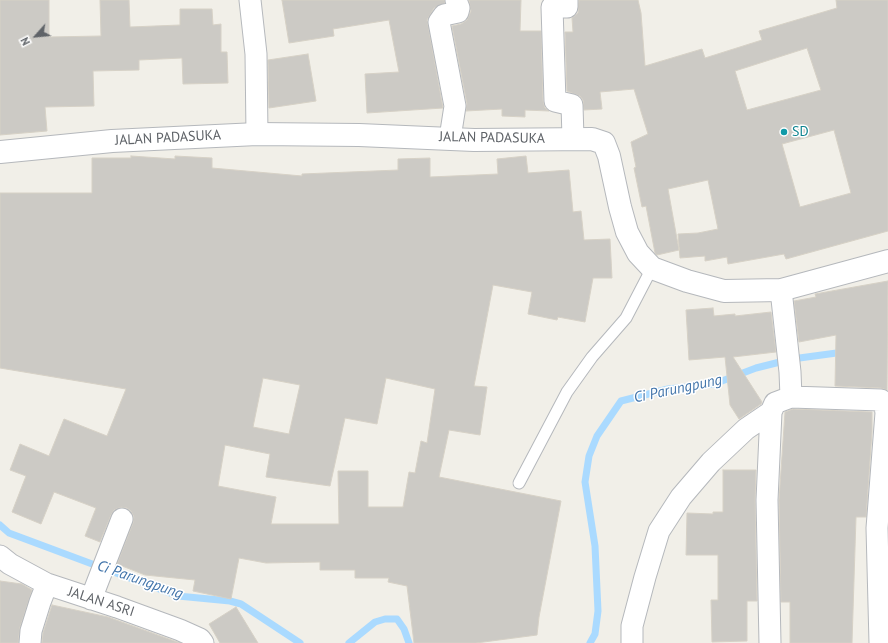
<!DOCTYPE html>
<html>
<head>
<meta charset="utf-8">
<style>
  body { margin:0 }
  #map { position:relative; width:888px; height:643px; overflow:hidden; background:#f1efe8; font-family:"PT Sans",sans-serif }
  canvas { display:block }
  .north { position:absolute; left:16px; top:16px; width:40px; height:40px; -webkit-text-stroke:3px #fff; paint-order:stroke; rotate:243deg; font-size:11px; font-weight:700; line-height:16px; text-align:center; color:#5f6368 }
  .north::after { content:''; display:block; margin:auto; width:14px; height:18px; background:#5f6368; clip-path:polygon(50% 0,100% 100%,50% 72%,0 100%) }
</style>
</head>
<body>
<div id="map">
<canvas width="888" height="643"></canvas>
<div class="north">N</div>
</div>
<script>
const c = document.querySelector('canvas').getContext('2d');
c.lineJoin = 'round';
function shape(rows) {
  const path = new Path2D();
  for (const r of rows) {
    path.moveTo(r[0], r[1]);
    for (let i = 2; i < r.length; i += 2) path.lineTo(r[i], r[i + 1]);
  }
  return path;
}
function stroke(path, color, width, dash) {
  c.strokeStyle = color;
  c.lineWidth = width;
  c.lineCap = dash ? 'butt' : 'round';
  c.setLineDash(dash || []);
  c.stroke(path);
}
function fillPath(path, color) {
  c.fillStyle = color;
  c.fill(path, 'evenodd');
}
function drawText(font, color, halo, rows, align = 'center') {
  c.font = font + ' "PT Sans",sans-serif';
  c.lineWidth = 3;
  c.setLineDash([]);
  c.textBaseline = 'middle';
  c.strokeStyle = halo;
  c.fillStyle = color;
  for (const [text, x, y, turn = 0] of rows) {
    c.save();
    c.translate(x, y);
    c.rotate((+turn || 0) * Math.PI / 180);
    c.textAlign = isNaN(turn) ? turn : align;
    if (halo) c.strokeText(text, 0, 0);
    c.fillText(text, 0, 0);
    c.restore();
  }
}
stroke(shape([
  [0,525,9,533,178,596,230,601,241,604,300,643],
  [349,643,375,622,385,619,397,619,404,629,409,643],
  [590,643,595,634,598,611,595,546,585,482,589,456,597,436,621,401,668,389,714,384,756,368,792,359,844,352]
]), '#aadaff', 7);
const building = shape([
  [0,0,49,0,49,37,101,36,100,0,129,0,130,27,180,25,180,9,212,9,213,25,221,24,221,52,227,52,228,83,183,84,182,58,139,60,139,70,93,71,94,106,45,107,47,131,0,135,0,0],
  [282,0,444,0,445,3,434,8,427,20,443,108,367,113,365,74,399,72,389,20,333,29,334,36,289,43,282,0],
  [469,0,521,0,520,31,541,31,543,101,545,108,549,111,525,110,525,117,502,116,502,109,466,111,467,104,452,26,461,24,467,20,471,11,469,0],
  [579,0,638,0,641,13,645,66,702,49,705,58,762,40,759,31,837,8,836,0,888,0,888,231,786,259,784,254,728,264,727,257,705,261,705,256,680,258,678,234,698,233,718,229,708,180,668,189,679,250,657,255,655,253,646,206,642,207,634,168,636,167,631,142,648,134,634,89,600,92,602,109,584,110,583,100,580,96,567,91,565,32,573,32,572,18,578,13,579,0],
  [807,48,821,90,747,110,735,71,807,48],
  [834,130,851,193,800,207,782,144,834,130],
  [308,54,316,101,269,108,268,60,308,54],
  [131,156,175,159,175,156,212,158,212,168,302,176,302,174,398,170,398,159,430,158,430,177,498,174,497,159,526,156,528,173,569,170,573,212,581,211,584,240,610,239,612,278,593,278,585,322,558,317,557,320,528,314,532,292,493,285,474,386,487,387,480,435,449,430,439,477,561,501,539,617,537,635,476,643,414,643,407,586,388,582,389,578,355,578,355,570,320,570,320,562,266,563,239,558,231,599,193,591,195,580,145,575,117,564,133,523,134,517,131,511,127,508,121,507,114,510,111,515,100,542,85,536,96,508,54,492,41,524,12,512,26,476,10,470,20,444,49,456,64,419,107,436,126,389,0,368,0,193,92,193,92,158,131,158,131,156],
  [263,378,300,385,289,434,253,427,263,378],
  [386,378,435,389,427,443,421,441,415,473,409,472,403,507,368,507,368,471,338,471,339,524,271,524,276,497,218,486,225,445,270,454,266,477,330,486,345,418,377,424,386,378],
  [888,281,887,390,881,388,835,386,836,335,799,342,794,301,816,297,815,294,888,281],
  [713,308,714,316,735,314,735,316,771,312,776,352,733,357,762,402,761,404,739,419,730,405,725,357,689,360,686,310,713,308],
  [793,409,872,412,872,432,866,517,856,517,852,643,790,643,790,602,781,602,779,500,785,412,793,409],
  [723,470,756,470,755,500,757,601,747,601,747,641,712,642,711,600,718,600,718,555,686,555,687,513,713,514,713,512,723,512,723,470],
  [0,581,22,584,32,590,20,627,18,643,0,643,0,581],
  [52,605,108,617,180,643,42,643,43,633,52,605],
  [236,607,258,643,220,643,209,624,236,607]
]);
fillPath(building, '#cccac5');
stroke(building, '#d6d1c6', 1);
const service = shape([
  [519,483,567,392,592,357,626,318,652,268]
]);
const minor = shape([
  [250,0,256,54,257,134],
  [567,0,567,7,552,7,555,101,572,105,573,138],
  [450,138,455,106,439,22,444,15,458,12,459,8,456,0],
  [781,290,790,372,791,397],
  [0,556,10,564,47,584,117,607,180,630,200,639,203,643],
  [91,599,122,519],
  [30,643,31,631,40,602,47,584],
  [632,643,632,626,645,577,659,531,681,497,711,462,746,429,771,412],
  [770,643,767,500,771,412,775,403,791,397,881,400,885,406,886,413,877,528,880,643]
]);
const tertiary = shape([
  [0,152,112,141,257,134,359,135,474,140,592,139,604,143,609,156,620,207,627,232,638,253,652,268,687,281,724,291,781,290,888,261]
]);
stroke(service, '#b5b8bc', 13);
stroke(minor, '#b5b8bc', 23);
stroke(tertiary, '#b5b8bc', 24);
stroke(service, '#fff', 11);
stroke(minor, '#fff', 21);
stroke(tertiary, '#fff', 22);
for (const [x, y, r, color] of [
  [784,132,4,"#0f9aa8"]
]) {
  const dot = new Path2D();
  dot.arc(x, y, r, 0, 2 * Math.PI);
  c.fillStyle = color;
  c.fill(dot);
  stroke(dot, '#fff', 1.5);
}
drawText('14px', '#0d838f', '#fff', [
  ["SD",792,132]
], 'left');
drawText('14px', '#5f6368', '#fff', [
  ["JALAN PADASUKA",168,138,-3],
  ["JALAN PADASUKA",492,138,1],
  ["JALAN ASRI",101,602,18]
]);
drawText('italic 15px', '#4174aa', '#fff', [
  ["Ci Parungpung",678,389,-12],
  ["Ci Parungpung",140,580,19]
]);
</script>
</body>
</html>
